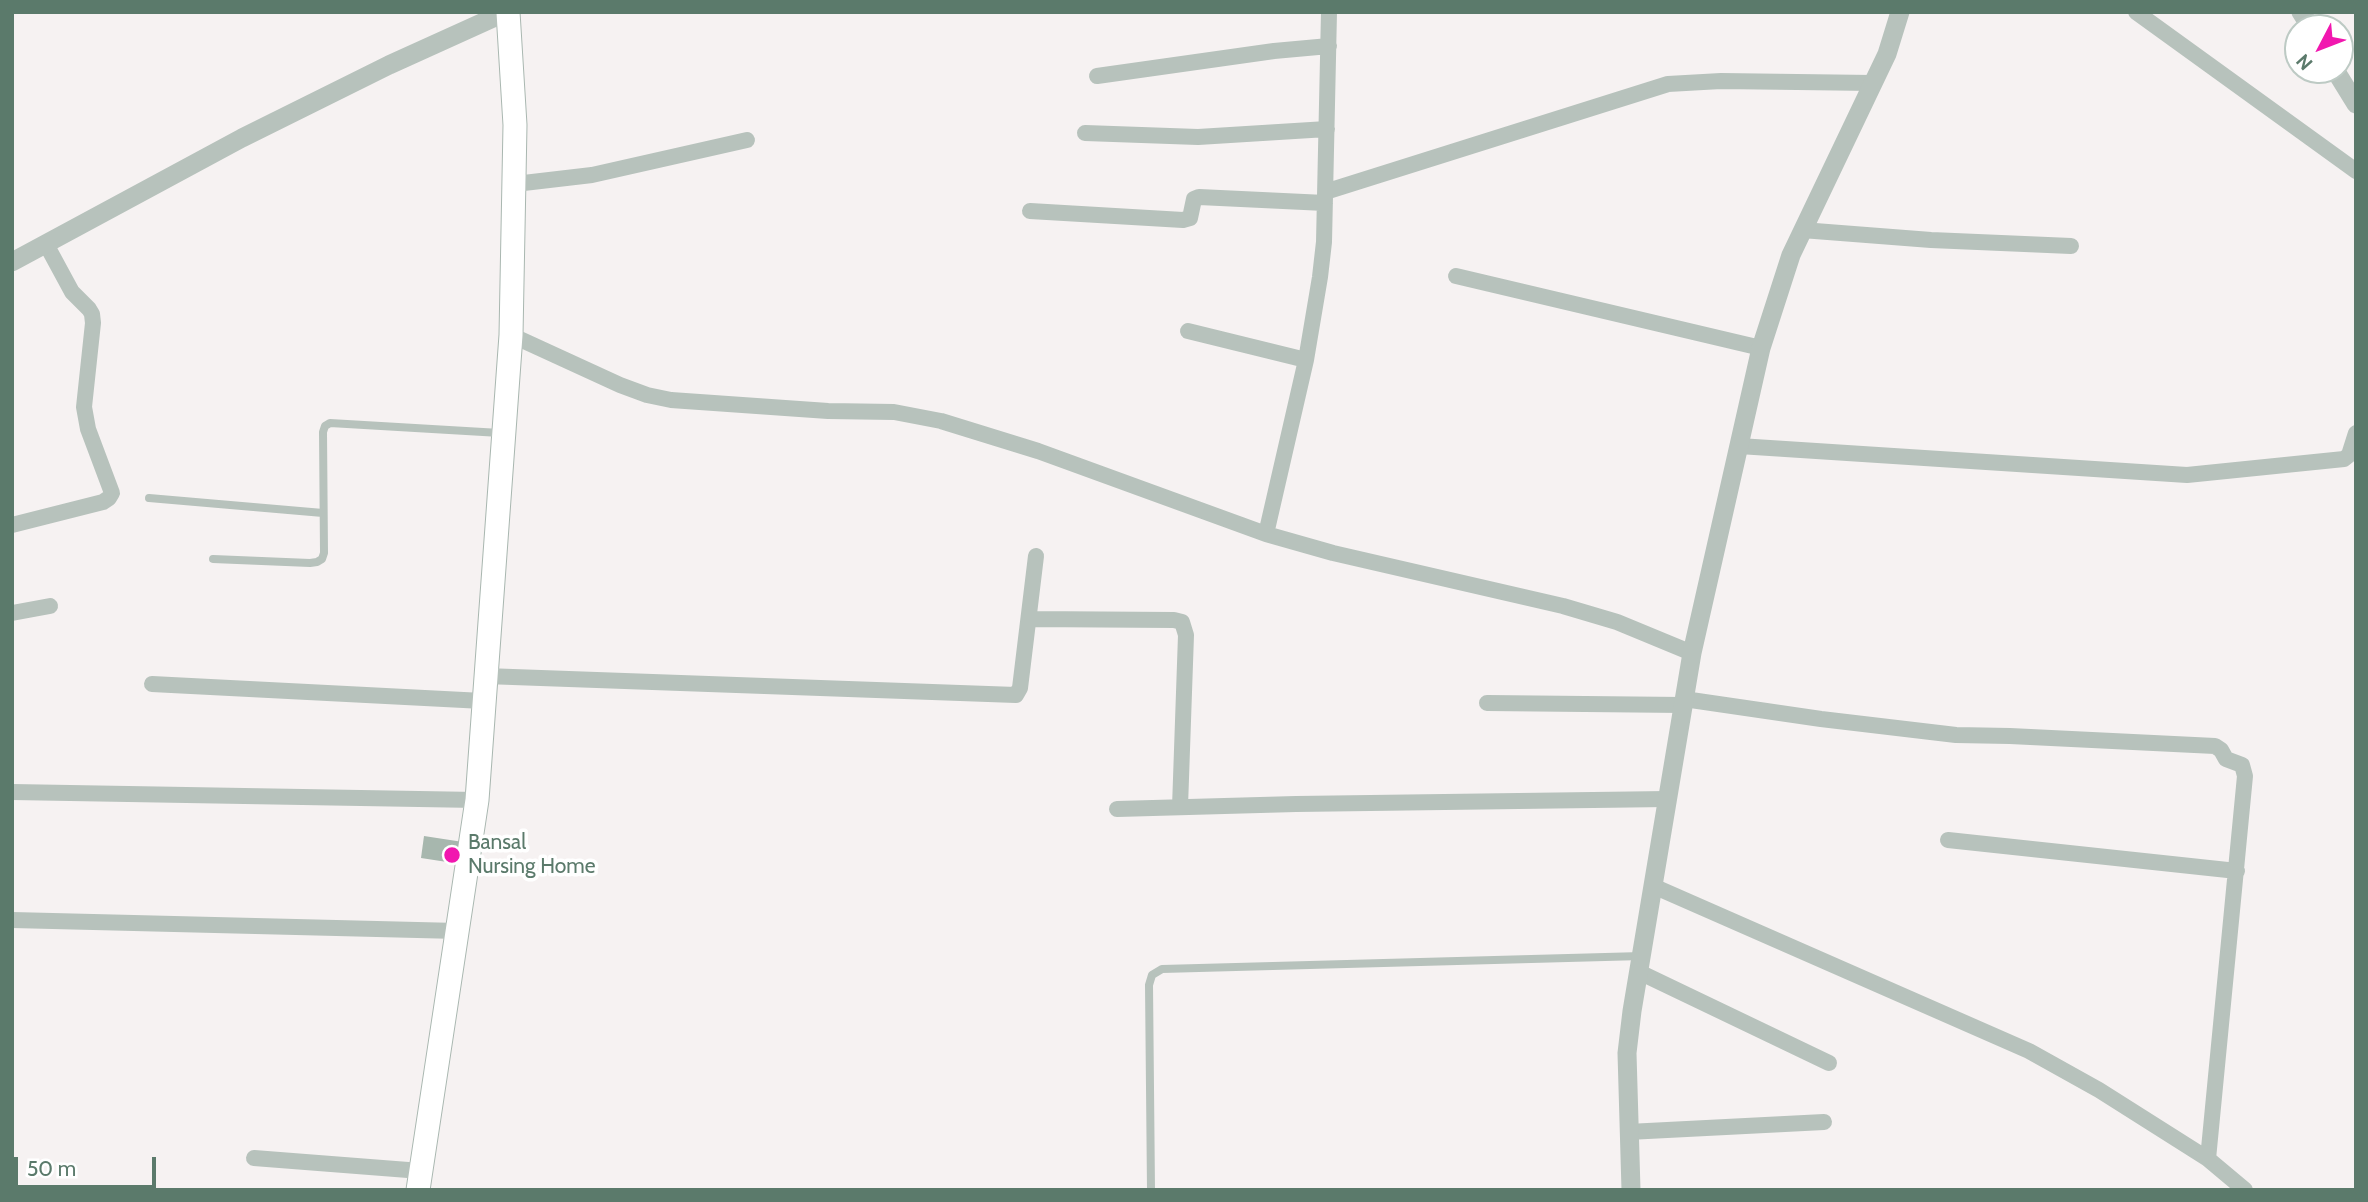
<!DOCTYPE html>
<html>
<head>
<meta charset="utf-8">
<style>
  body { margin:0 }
  #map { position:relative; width:2368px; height:1202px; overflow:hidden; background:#f6f2f2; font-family:Cabin,sans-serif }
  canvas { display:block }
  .frame { position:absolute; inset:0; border:14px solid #5b7a6b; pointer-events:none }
  .north { position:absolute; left:2284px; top:14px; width:70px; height:70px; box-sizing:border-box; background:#fff; border:2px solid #bdcac4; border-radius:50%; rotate:228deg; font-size:19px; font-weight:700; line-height:28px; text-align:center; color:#5b7a6b }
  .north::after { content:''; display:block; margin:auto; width:24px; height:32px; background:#f117af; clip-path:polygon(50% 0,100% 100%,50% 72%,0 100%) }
  .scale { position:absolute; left:14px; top:1157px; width:142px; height:32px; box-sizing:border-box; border:4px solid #5b7a6b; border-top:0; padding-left:9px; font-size:21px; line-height:24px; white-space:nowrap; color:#5b7a6b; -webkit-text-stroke:5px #fff; paint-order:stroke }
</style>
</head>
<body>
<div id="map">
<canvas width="2368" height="1202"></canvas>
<div class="frame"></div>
<div class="north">N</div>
<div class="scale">50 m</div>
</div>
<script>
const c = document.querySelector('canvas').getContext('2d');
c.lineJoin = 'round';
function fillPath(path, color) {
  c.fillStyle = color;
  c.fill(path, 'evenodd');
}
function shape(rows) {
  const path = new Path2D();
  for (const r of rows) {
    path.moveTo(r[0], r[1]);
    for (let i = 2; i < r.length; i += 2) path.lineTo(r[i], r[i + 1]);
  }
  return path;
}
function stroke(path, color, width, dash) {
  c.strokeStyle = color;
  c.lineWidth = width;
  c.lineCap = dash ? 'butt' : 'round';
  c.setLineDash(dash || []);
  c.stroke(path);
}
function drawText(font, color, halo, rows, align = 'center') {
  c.font = font + ' Cabin,sans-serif';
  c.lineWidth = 7;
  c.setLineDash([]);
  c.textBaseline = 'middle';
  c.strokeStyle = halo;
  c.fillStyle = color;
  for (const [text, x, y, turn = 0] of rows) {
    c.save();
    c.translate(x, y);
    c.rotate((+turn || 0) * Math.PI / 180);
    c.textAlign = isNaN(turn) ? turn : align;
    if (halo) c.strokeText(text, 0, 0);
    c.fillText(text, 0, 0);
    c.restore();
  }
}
fillPath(shape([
  [424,836,463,842,460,864,421,858]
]), '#a7b7ae');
const secondary = shape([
  [418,1190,477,800,511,335,515,125,508,12]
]);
stroke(secondary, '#a9b7b0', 25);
stroke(shape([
  [149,498,323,513],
  [213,559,310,563,317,562,322,559,324,553,323,432,325,426,330,423,500,433],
  [1151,1190,1149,985,1152,975,1162,969,1642,956]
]), '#b7c2bc', 8);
stroke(shape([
  [2136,12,2356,171],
  [1097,76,1274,51,1329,46],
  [1085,133,1198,137,1327,129],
  [515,184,592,175,747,140],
  [1325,192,1668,84,1721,81,1873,83],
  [1030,211,1183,220,1190,218,1194,199,1199,197,1325,203],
  [1802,230,1931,240,2071,246],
  [1456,276,1761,348],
  [1188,331,1306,360],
  [511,335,620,385,647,395,671,400,828,411,894,412,941,421,1038,451,1266,534,1333,553,1563,606,1617,622,1692,653],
  [1739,446,2187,475,2344,459,2349,455,2356,433],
  [12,525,103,502,109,498,112,493,88,429,84,407,93,323,92,314,89,309,72,292,46,244],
  [1266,534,1306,360,1320,277,1324,242,1329,12],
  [12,613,50,606],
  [1029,619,1174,620,1182,622,1186,635,1180,807],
  [485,676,1016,695,1020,688,1036,556],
  [152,684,483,701],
  [1684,699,1821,719,1956,735,2010,736,2215,746,2221,750,2226,759,2242,765,2245,776,2208,1159],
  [1487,703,1683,705],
  [12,792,477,800],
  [1117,809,1296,804,1667,799],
  [1948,840,2237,871],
  [1653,886,2029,1051,2099,1090,2208,1159,2245,1190],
  [12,920,458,931],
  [1639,972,1829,1063],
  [1628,1132,1824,1122],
  [254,1158,421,1171]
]), '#b7c2bc', 16);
stroke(shape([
  [2301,12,2311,28],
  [2335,70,2356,104],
  [12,262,242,138,389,65,506,12],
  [1631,1190,1627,1053,1632,1011,1692,653,1761,348,1791,255,1887,54,1900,12]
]), '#b7c2bc', 19);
stroke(secondary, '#fff', 23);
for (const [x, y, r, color] of [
  [452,855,9,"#f117af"]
]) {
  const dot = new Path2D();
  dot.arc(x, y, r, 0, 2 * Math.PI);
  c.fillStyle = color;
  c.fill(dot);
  stroke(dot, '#fff', 2.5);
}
drawText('21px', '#5b7a6b', '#fff', [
  ["Bansal",468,843],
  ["Nursing Home",468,867]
], 'left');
</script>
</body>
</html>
